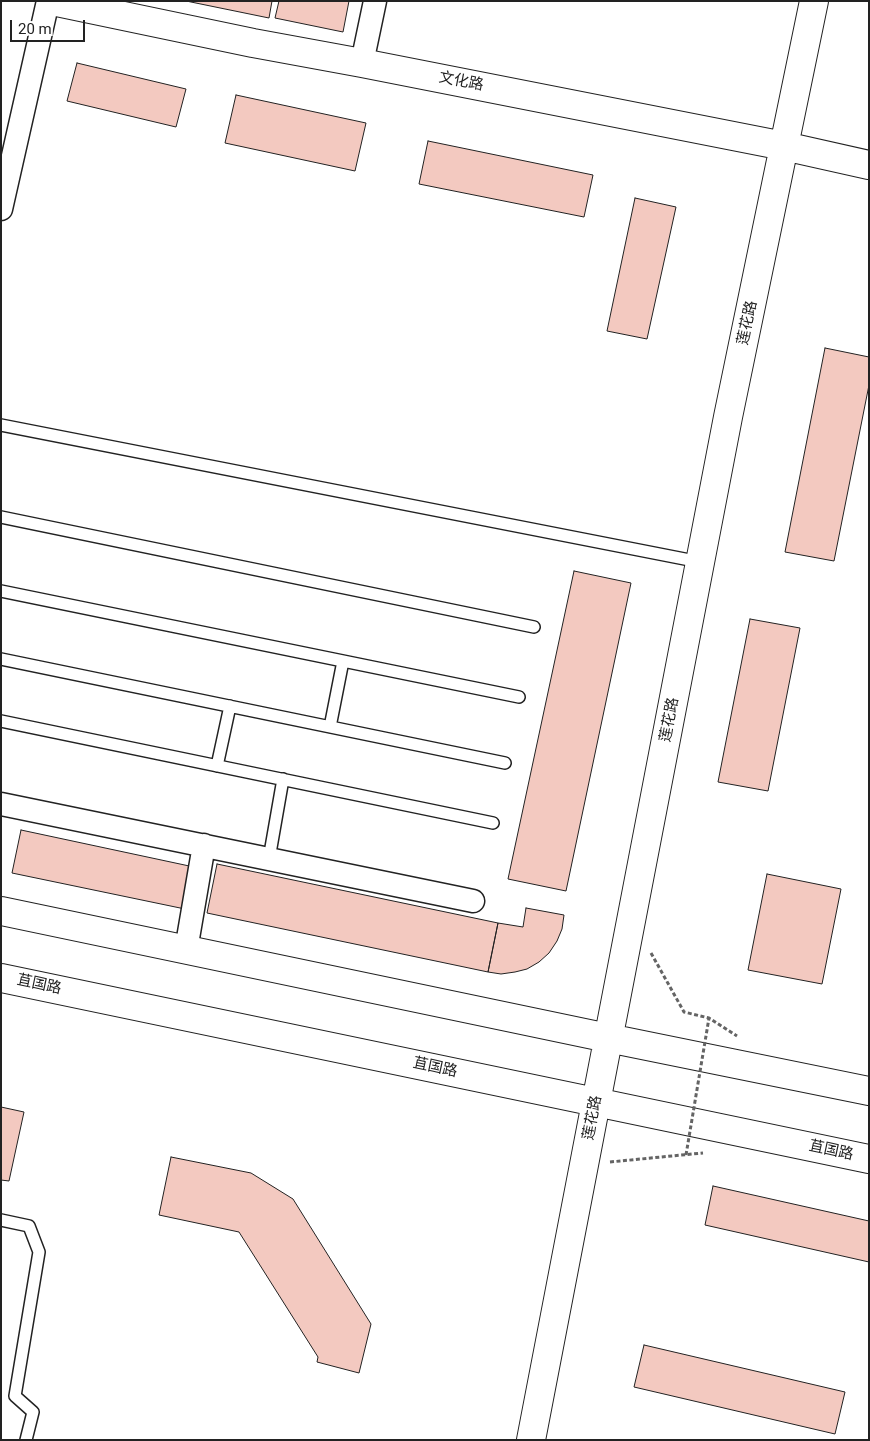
<!DOCTYPE html>
<html>
<head>
<meta charset="utf-8">
<style>
  body { margin:0 }
  #map { position:relative; width:870px; height:1441px; overflow:hidden; background:#fff; font-family:Roboto,sans-serif }
  canvas { display:block }
  .frame { position:absolute; inset:0; border:2px solid #222; pointer-events:none }
  .scale { position:absolute; left:10px; top:20px; width:75px; height:22px; box-sizing:border-box; border:2px solid #222; border-top:0; padding-left:6px; font-size:15px; line-height:18px; white-space:nowrap; color:#222; -webkit-text-stroke:4px #fff; paint-order:stroke }
</style>
</head>
<body>
<div id="map">
<canvas width="870" height="1441"></canvas>
<div class="frame"></div>
<div class="scale">20 m</div>
</div>
<script>
const c = document.querySelector('canvas').getContext('2d');
c.lineJoin = 'round';
function fillPath(path, color) {
  c.fillStyle = color;
  c.fill(path, 'evenodd');
}
function shape(rows) {
  const path = new Path2D();
  for (const r of rows) {
    path.moveTo(r[0], r[1]);
    for (let i = 2; i < r.length; i += 2) path.lineTo(r[i], r[i + 1]);
  }
  return path;
}
function stroke(path, color, width, dash) {
  c.strokeStyle = color;
  c.lineWidth = width;
  c.lineCap = dash ? 'butt' : 'round';
  c.setLineDash(dash || []);
  c.stroke(path);
}
function drawText(font, color, halo, rows, align = 'center') {
  c.font = font + ' Roboto,"Noto Sans SC",sans-serif';
  c.lineWidth = 4;
  c.setLineDash([]);
  c.textBaseline = 'middle';
  c.strokeStyle = halo;
  c.fillStyle = color;
  for (const [text, x, y, turn = 0] of rows) {
    c.save();
    c.translate(x, y);
    c.rotate((+turn || 0) * Math.PI / 180);
    c.textAlign = isNaN(turn) ? turn : align;
    if (halo) c.strokeText(text, 0, 0);
    c.fillText(text, 0, 0);
    c.restore();
  }
}
const building = shape([
  [186,1,272,1,269,18,186,1],
  [279,1,349,1,343,32,275,18,279,1],
  [77,63,186,89,176,127,67,101,77,63],
  [236,95,366,123,355,171,225,143,236,95],
  [428,141,593,175,584,217,419,184,428,141],
  [635,198,676,207,647,339,607,331,635,198],
  [825,348,869,357,869,385,834,561,785,552,825,348],
  [574,571,631,583,566,891,508,879,574,571],
  [750,619,800,628,768,791,718,782,750,619],
  [21,830,194,867,185,909,12,873,21,830],
  [217,864,498,923,488,972,207,913,217,864],
  [767,874,841,889,822,984,748,970,767,874],
  [526,908,564,915,562,929,557,941,549,953,539,962,527,969,515,972,501,974,488,972,498,923,523,927,526,908],
  [1,1107,24,1112,9,1181,1,1180,1,1107],
  [171,1157,251,1173,293,1199,371,1324,359,1373,317,1362,318,1357,239,1232,159,1215,171,1157],
  [713,1186,869,1221,869,1262,705,1225,713,1186],
  [644,1345,845,1392,835,1434,634,1387,644,1345]
]);
fillPath(building, '#f3c9c0');
stroke(building, '#222', 1);
const lane = shape([
  [1,425,700,562],
  [1,517,534,627],
  [1,591,519,697],
  [1,659,505,763],
  [1,721,493,823],
  [330,727,343,661],
  [217,766,230,706],
  [269,859,283,779],
  [1,1220,29,1226,39,1252,15,1396,33,1412,26,1440]
]);
const street = shape([
  [362,63,375,1],
  [1,209,48,1],
  [1,804,473,901],
  [186,950,204,845]
]);
const secondary = shape([
  [52,1,253,43,362,63,784,146,869,165],
  [1,911,608,1038,869,1091],
  [1,978,869,1159],
  [531,1440,728,417,814,1]
]);
stroke(lane, '#222', 14);
stroke(street, '#222', 25);
stroke(secondary, '#222', 30);
stroke(shape([
  [651,953,684,1012,709,1018,737,1036],
  [610,1162,703,1153]
]), '#646464', 3, [4, 2.5]);
stroke(lane, '#fff', 11);
stroke(street, '#fff', 22);
stroke(secondary, '#fff', 28);
stroke(shape([
  [686,1155,709,1018]
]), '#646464', 3, [4, 2.5]);
drawText('15px', '#222', '#fff', [
  ["文化路",461,82,11],
  ["莲花路",748,323,-78],
  ["莲花路",670,720,-79],
  ["苴国路",39,985,12],
  ["苴国路",435,1068,12],
  ["莲花路",593,1118,-79],
  ["苴国路",831,1151,12]
]);
</script>
</body>
</html>
